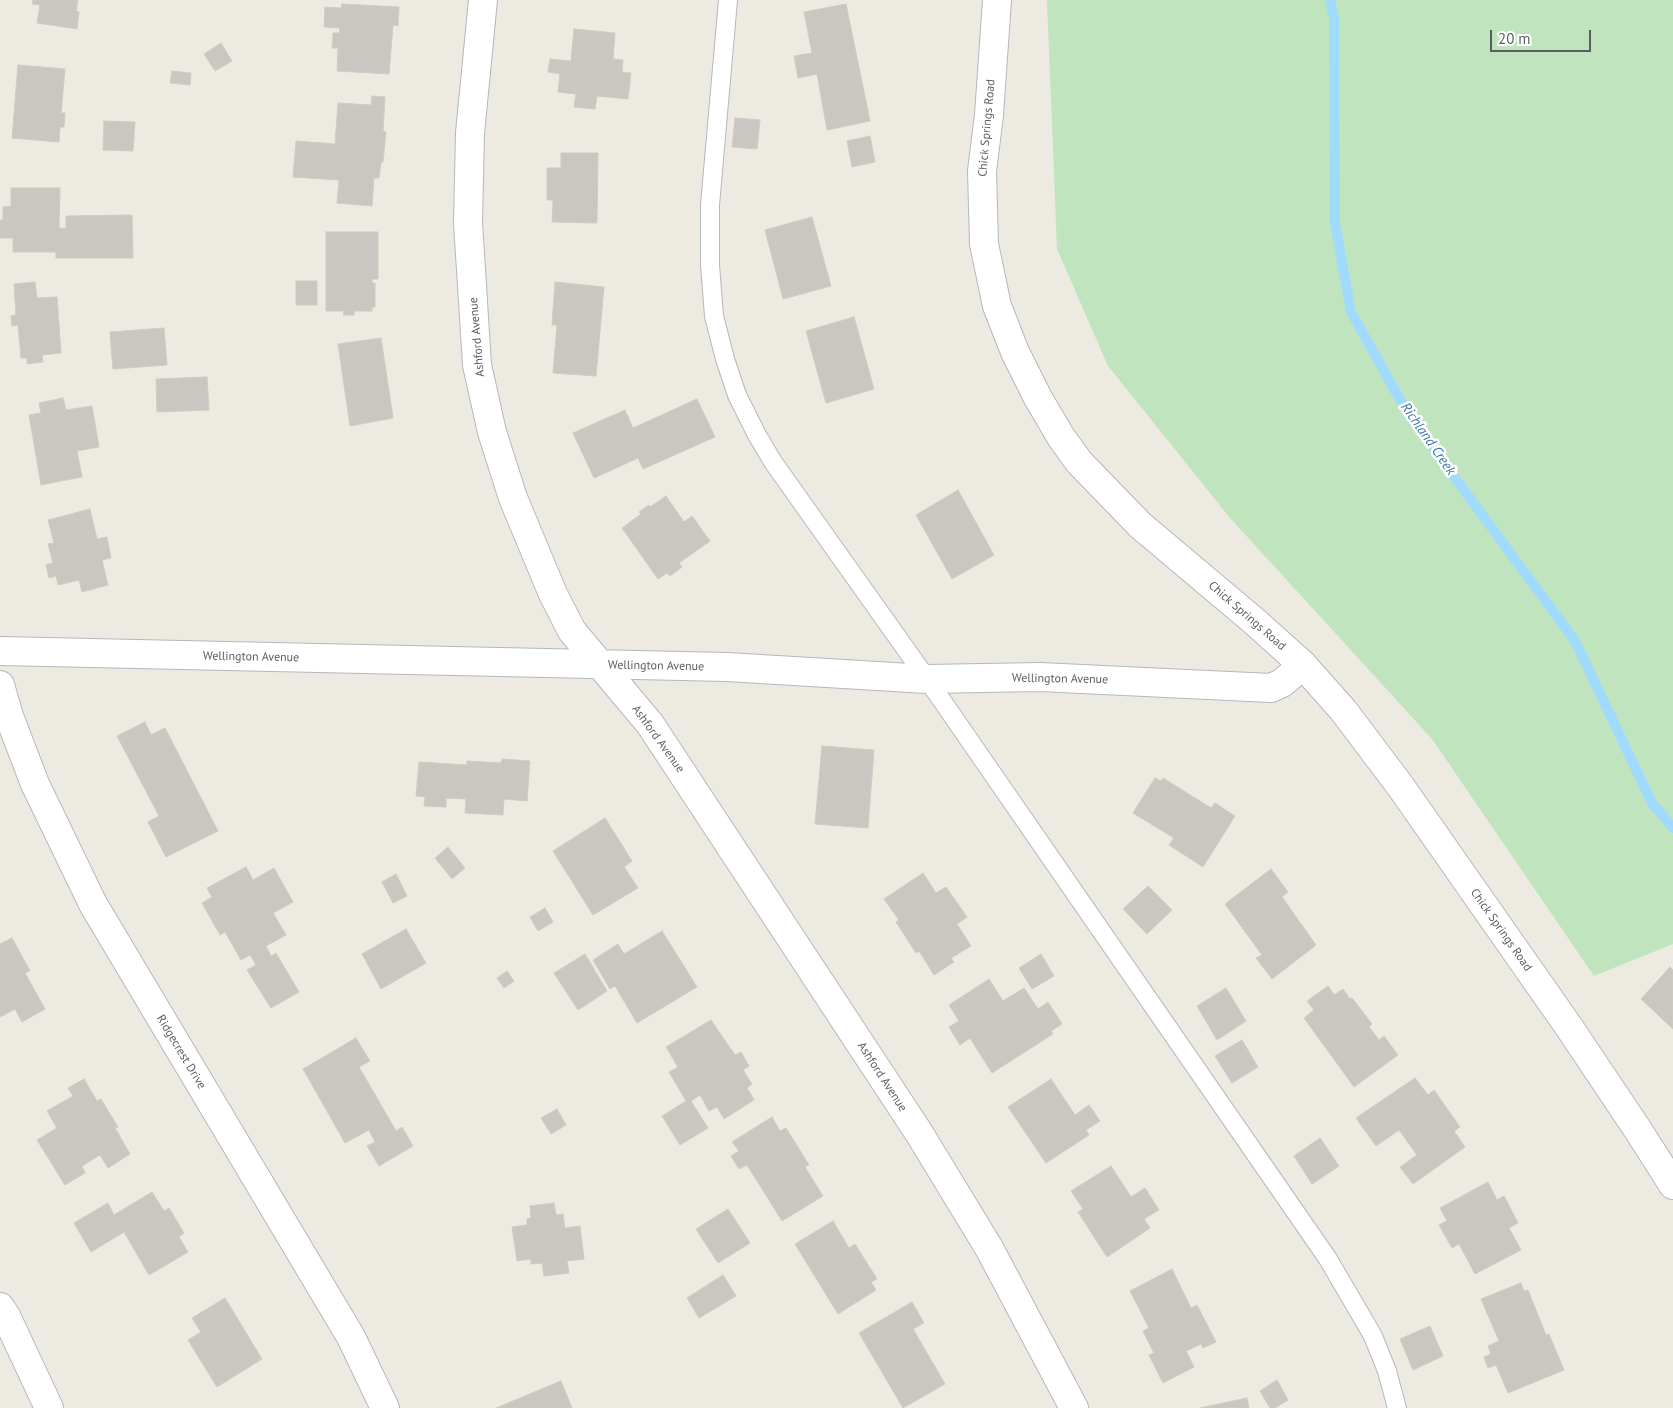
<!DOCTYPE html>
<html>
<head>
<meta charset="utf-8">
<style>
  body { margin:0 }
  #map { position:relative; width:1673px; height:1408px; overflow:hidden; background:#edeae2; font-family:"PT Sans",sans-serif }
  canvas { display:block }
  .scale { position:absolute; left:1490px; top:30px; width:101px; height:22px; box-sizing:border-box; border:2px solid #5a5e62; border-top:0; padding-left:6px; font-size:15px; line-height:18px; white-space:nowrap; color:#5a5e62; -webkit-text-stroke:4px #fff; paint-order:stroke }
</style>
</head>
<body>
<div id="map">
<canvas width="1673" height="1408"></canvas>
<div class="scale">20 m</div>
</div>
<script>
const c = document.querySelector('canvas').getContext('2d');
c.lineJoin = 'round';
function fillPath(path, color) {
  c.fillStyle = color;
  c.fill(path, 'evenodd');
}
function shape(rows) {
  const path = new Path2D();
  for (const r of rows) {
    path.moveTo(r[0], r[1]);
    for (let i = 2; i < r.length; i += 2) path.lineTo(r[i], r[i + 1]);
  }
  return path;
}
function stroke(path, color, width, dash) {
  c.strokeStyle = color;
  c.lineWidth = width;
  c.lineCap = dash ? 'butt' : 'round';
  c.setLineDash(dash || []);
  c.stroke(path);
}
function drawText(font, color, halo, rows, align = 'center') {
  c.font = font + ' "PT Sans",sans-serif';
  c.lineWidth = 5;
  c.setLineDash([]);
  c.textBaseline = 'middle';
  c.strokeStyle = halo;
  c.fillStyle = color;
  for (const [text, x, y, turn = 0] of rows) {
    c.save();
    c.translate(x, y);
    c.rotate((+turn || 0) * Math.PI / 180);
    c.textAlign = isNaN(turn) ? turn : align;
    if (halo) c.strokeText(text, 0, 0);
    c.fillText(text, 0, 0);
    c.restore();
  }
}
fillPath(shape([
  [1047,0,1673,0,1673,944,1594,976,1432,739,1230,518,1108,366,1057,249]
]), '#c0e5be');
stroke(shape([
  [1330,0,1334,18,1335,223,1351,312,1408,414,1575,641,1652,803,1673,828]
]), '#a0dbfe', 10);
const building = shape([
  [33,0,78,0,76,11,79,12,77,29,37,23,40,5,32,4,33,0],
  [342,4,399,7,398,26,393,25,389,74,337,71,338,48,332,48,333,33,339,33,340,28,324,27,325,7,341,8,342,4],
  [846,4,870,121,827,130,817,74,798,78,794,56,812,53,804,12,846,4],
  [574,29,615,33,613,59,623,60,622,72,631,73,628,99,597,96,595,109,574,107,576,94,558,92,560,74,548,72,550,59,571,61,574,29],
  [221,43,232,61,215,71,204,54,221,43],
  [18,65,65,69,61,113,65,113,64,127,60,127,59,142,12,138,18,65],
  [172,71,191,73,190,85,170,83,172,71],
  [372,96,385,97,383,131,386,132,383,162,381,162,379,178,374,178,372,206,337,203,339,180,293,177,296,141,335,144,338,103,371,105,372,96],
  [735,118,760,120,757,149,732,147,735,118],
  [104,121,135,122,133,151,103,150,104,121],
  [870,136,875,162,852,167,847,141,870,136],
  [561,153,598,153,597,223,552,222,553,200,547,200,547,168,561,168,561,153],
  [11,188,60,188,59,228,66,229,66,216,132,215,133,258,56,258,56,252,13,252,13,238,0,238,0,220,3,220,3,207,11,206,11,188],
  [812,217,831,286,783,299,765,230,812,217],
  [326,232,378,232,378,279,372,279,372,283,375,283,375,307,372,307,372,311,354,311,354,315,343,315,344,311,326,311,326,232],
  [296,281,317,281,317,305,296,305,296,281],
  [35,282,37,298,57,297,61,353,42,355,43,362,27,364,27,358,21,358,18,325,12,326,11,316,16,315,14,284,35,282],
  [555,282,604,287,596,376,553,373,557,325,552,325,555,282],
  [854,317,874,389,826,403,806,331,854,317],
  [164,328,167,365,113,369,110,332,164,328],
  [381,338,393,418,350,426,338,344,381,338],
  [207,377,209,410,157,412,156,379,207,377],
  [63,398,66,410,92,406,99,447,77,451,82,477,41,485,29,415,41,413,39,403,63,398],
  [697,399,715,437,643,469,638,458,594,478,573,433,625,410,633,428,697,399],
  [958,490,994,555,952,579,916,515,958,490],
  [666,496,684,522,692,516,710,541,679,563,682,567,670,576,667,573,658,579,622,528,641,514,639,512,649,505,650,507,666,496],
  [90,509,97,539,107,537,111,558,102,560,108,585,82,592,79,580,58,585,56,576,49,578,46,565,53,563,48,544,54,543,48,520,90,509],
  [145,722,151,735,165,728,218,831,166,857,148,822,159,816,117,736,145,722],
  [822,746,874,750,868,828,815,824,822,746],
  [502,759,530,761,527,801,504,799,503,815,465,813,466,799,446,798,446,807,424,806,425,797,416,796,419,762,467,765,467,761,501,763,502,759],
  [1155,778,1161,781,1163,778,1211,808,1215,803,1235,816,1203,867,1169,845,1174,838,1133,813,1155,778],
  [605,818,632,861,624,867,638,888,593,915,553,851,605,818],
  [448,847,465,868,452,879,435,858,448,847],
  [246,867,253,880,274,868,293,902,273,913,286,935,266,946,271,956,276,953,299,992,271,1008,247,970,256,965,250,955,241,960,225,932,220,935,202,903,212,897,207,888,246,867],
  [1271,869,1288,892,1282,897,1316,945,1272,979,1256,958,1262,955,1225,904,1271,869],
  [923,873,936,893,946,887,967,917,957,924,971,946,951,958,954,962,934,975,919,951,916,953,896,922,899,920,884,899,923,873],
  [396,874,407,896,393,903,382,882,396,874],
  [1148,886,1172,910,1147,934,1123,909,1148,886],
  [545,908,553,922,538,931,530,917,545,908],
  [406,929,426,963,381,989,362,954,406,929],
  [662,931,697,987,637,1023,615,986,610,989,593,960,618,944,624,954,662,931],
  [12,938,30,971,25,973,45,1009,22,1022,15,1009,0,1017,0,944,12,938],
  [585,954,607,991,578,1010,554,973,585,954],
  [1041,954,1054,976,1032,989,1019,968,1041,954],
  [1670,967,1673,970,1673,1029,1641,999,1670,967],
  [507,971,514,981,504,988,497,978,507,971],
  [989,979,1003,1001,1024,988,1038,1009,1048,1002,1062,1024,1051,1031,1053,1034,992,1073,970,1038,960,1045,949,1027,959,1021,949,1005,989,979],
  [1328,986,1334,995,1343,989,1350,999,1352,998,1372,1024,1369,1027,1379,1040,1384,1036,1398,1055,1354,1087,1304,1018,1314,1010,1307,1001,1328,986],
  [1226,988,1246,1021,1217,1040,1197,1006,1226,988],
  [711,1020,735,1055,741,1052,749,1066,743,1070,752,1084,747,1088,754,1100,724,1119,717,1107,709,1111,700,1095,691,1101,708,1128,680,1145,662,1116,686,1101,669,1072,678,1067,666,1047,711,1020],
  [356,1038,370,1061,359,1067,396,1131,402,1127,413,1146,379,1166,367,1146,375,1142,369,1130,345,1143,303,1069,356,1038],
  [1242,1040,1258,1067,1232,1083,1215,1056,1242,1040],
  [1415,1078,1428,1095,1434,1090,1460,1127,1454,1131,1465,1147,1413,1184,1400,1167,1417,1155,1399,1130,1376,1146,1356,1118,1415,1078],
  [84,1079,97,1101,101,1099,118,1127,115,1128,130,1154,108,1168,100,1155,82,1166,85,1173,65,1185,37,1140,57,1128,47,1111,73,1096,68,1088,84,1079],
  [1051,1079,1075,1115,1089,1105,1100,1121,1086,1130,1089,1135,1046,1163,1008,1107,1051,1079],
  [557,1109,566,1125,551,1134,541,1118,557,1109],
  [772,1117,780,1131,786,1128,809,1165,805,1167,823,1196,782,1221,747,1165,739,1169,731,1156,739,1151,732,1142,772,1117],
  [1320,1138,1339,1166,1312,1184,1294,1156,1320,1138],
  [1111,1166,1131,1197,1145,1188,1159,1210,1144,1219,1150,1228,1107,1257,1078,1212,1083,1209,1071,1191,1111,1166],
  [1488,1182,1497,1200,1504,1196,1518,1223,1509,1228,1521,1250,1475,1274,1459,1244,1452,1248,1439,1225,1447,1221,1440,1208,1488,1182],
  [152,1192,164,1211,169,1208,184,1233,179,1237,188,1252,149,1275,124,1232,91,1252,74,1223,108,1203,114,1215,152,1192],
  [554,1203,556,1215,563,1214,565,1228,580,1226,584,1259,567,1261,569,1273,544,1276,542,1263,531,1264,531,1259,517,1261,512,1227,527,1225,527,1219,531,1218,530,1206,554,1203],
  [728,1209,750,1243,718,1263,696,1229,728,1209],
  [833,1221,849,1248,855,1244,877,1279,871,1282,876,1290,838,1314,795,1244,833,1221],
  [1172,1269,1191,1308,1197,1305,1216,1342,1203,1348,1201,1344,1186,1351,1194,1367,1163,1383,1149,1355,1154,1353,1143,1331,1149,1328,1130,1291,1172,1269],
  [723,1275,736,1296,699,1318,687,1298,723,1275],
  [1521,1283,1524,1291,1528,1290,1546,1335,1549,1334,1564,1370,1508,1393,1496,1365,1488,1368,1484,1357,1491,1354,1488,1346,1499,1341,1481,1299,1521,1283],
  [225,1298,262,1359,217,1387,188,1340,201,1332,192,1318,225,1298],
  [912,1302,924,1323,913,1329,945,1384,903,1408,859,1333,912,1302],
  [1430,1326,1443,1356,1413,1370,1400,1339,1430,1326],
  [1277,1380,1288,1400,1275,1408,1270,1408,1260,1391,1277,1380],
  [561,1381,572,1408,496,1408,561,1381],
  [1247,1398,1249,1408,1200,1408,1247,1398]
]);
fillPath(building, '#cac6c1');
stroke(building, '#d1cbc0', 1);
const service = shape([
  [728,0,710,205,710,265,714,316,725,359,737,395,757,435,773,462,927,679,1328,1259,1373,1336,1387,1371,1397,1408]
]);
const minor = shape([
  [483,0,470,133,468,223,477,365,492,432,513,498,553,594,572,631,650,724,919,1133,989,1248,1074,1408],
  [0,651,727,667,927,679,1040,677,1271,688,1282,683,1303,665],
  [0,685,9,716,35,784,93,904,351,1337,385,1408],
  [0,1307,6,1316,49,1408]
]);
const tertiary = shape([
  [997,0,989,115,982,171,984,244,997,306,1015,352,1038,398,1061,437,1079,462,1140,525,1254,621,1303,665,1343,710,1401,787,1569,1027,1638,1130,1673,1185]
]);
stroke(service, '#b4b8bc', 20);
stroke(minor, '#b4b8bc', 30);
stroke(tertiary, '#b4b8bc', 30);
stroke(service, '#fff', 18);
stroke(minor, '#fff', 28);
stroke(tertiary, '#fff', 28);
drawText('12px', '#5a5e62', '#fff', [
  ["Chick Springs Road",987,128,-85],
  ["Ashford Avenue",477,337,-95],
  ["Chick Springs Road",1247,616,41],
  ["Wellington Avenue",251,657,1],
  ["Wellington Avenue",656,666,1],
  ["Wellington Avenue",1060,679,1],
  ["Ashford Avenue",658,739,54],
  ["Chick Springs Road",1501,930,55],
  ["Ridgecrest Drive",181,1052,59],
  ["Ashford Avenue",882,1077,57]
]);
drawText('italic 14px', '#3c76a7', '#fff', [
  ["Richland Creek",1428,439,55]
]);
</script>
</body>
</html>
